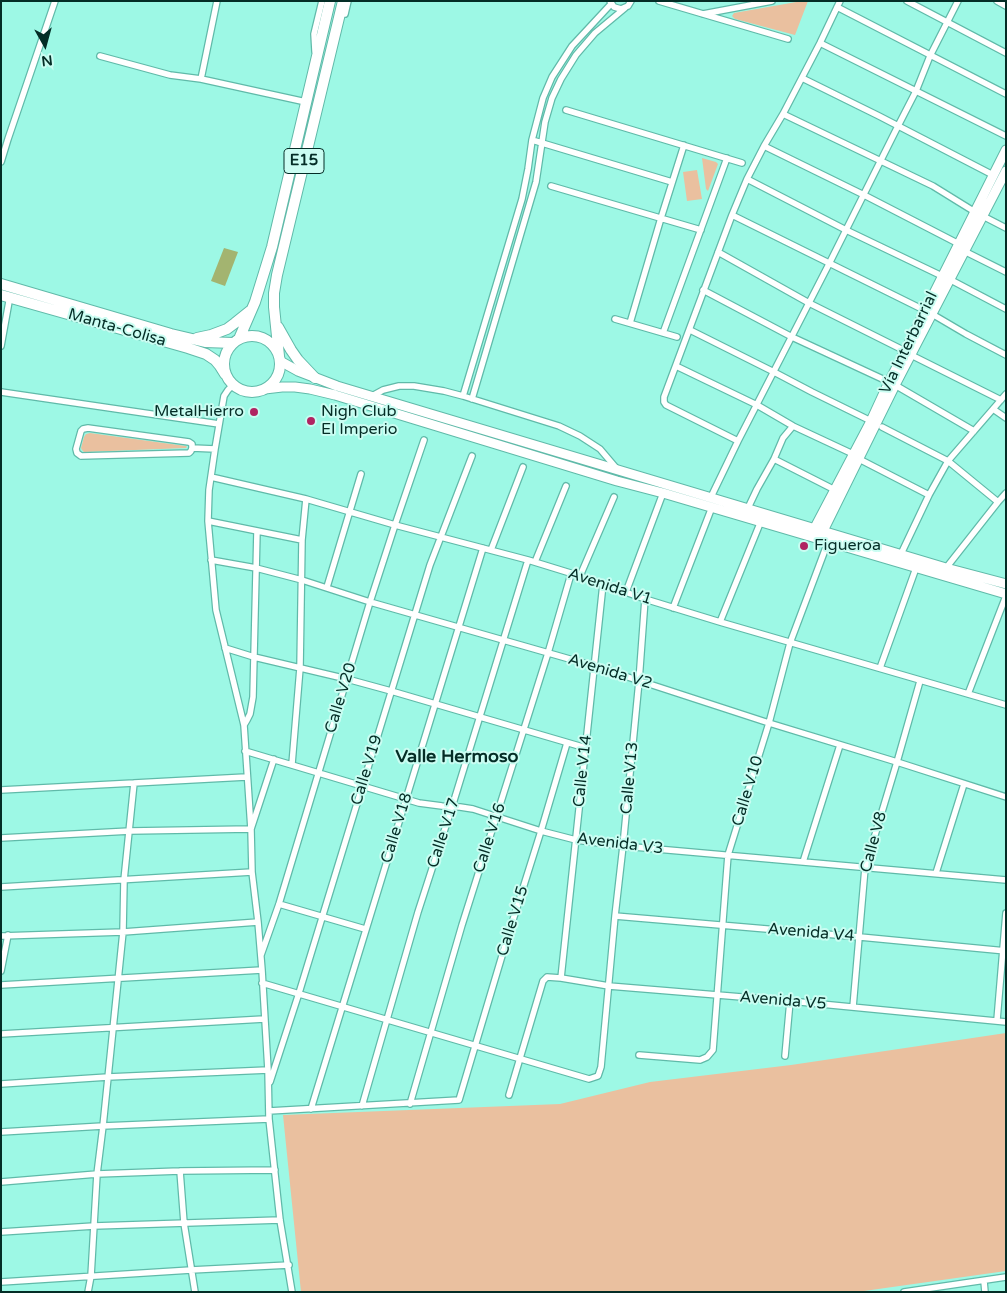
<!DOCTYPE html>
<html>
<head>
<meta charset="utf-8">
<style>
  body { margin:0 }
  #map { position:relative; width:1007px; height:1293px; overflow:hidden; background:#9df8e5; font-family:"Varela Round",sans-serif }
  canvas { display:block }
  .frame { position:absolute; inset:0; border:2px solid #042d26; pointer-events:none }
  .north { position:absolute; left:20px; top:20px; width:50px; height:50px; -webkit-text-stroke:4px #cafdf2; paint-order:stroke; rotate:173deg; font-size:14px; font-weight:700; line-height:20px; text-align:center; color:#042d26 }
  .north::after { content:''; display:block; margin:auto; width:18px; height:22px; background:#042d26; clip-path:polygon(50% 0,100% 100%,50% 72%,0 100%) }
</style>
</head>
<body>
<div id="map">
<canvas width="1007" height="1293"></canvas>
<div class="frame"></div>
<div class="north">N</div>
</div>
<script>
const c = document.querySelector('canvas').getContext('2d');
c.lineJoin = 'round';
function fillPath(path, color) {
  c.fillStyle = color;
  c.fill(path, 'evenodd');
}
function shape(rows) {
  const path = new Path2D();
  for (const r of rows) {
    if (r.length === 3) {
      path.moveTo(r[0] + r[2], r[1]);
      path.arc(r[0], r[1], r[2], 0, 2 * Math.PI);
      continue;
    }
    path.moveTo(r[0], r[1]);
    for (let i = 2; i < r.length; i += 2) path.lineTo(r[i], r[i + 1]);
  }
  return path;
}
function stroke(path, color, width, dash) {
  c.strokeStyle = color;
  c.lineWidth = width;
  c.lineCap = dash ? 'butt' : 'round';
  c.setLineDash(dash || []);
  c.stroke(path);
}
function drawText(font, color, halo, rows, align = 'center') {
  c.font = font + ' "Varela Round",sans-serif';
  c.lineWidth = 4;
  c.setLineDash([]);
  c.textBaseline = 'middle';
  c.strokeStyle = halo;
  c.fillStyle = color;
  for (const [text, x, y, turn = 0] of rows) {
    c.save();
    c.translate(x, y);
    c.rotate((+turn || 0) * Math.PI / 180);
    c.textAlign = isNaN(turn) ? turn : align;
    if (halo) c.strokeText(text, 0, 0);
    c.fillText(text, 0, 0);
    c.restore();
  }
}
fillPath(shape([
  [802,1,808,1,795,35,735,19,732,16,734,13],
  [702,158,716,162,718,164,708,191,706,189],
  [697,170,702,199,687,201,683,172],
  [90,433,186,446,187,447,186,448,84,452,82,450,81,448,84,437,86,434],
  [1006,1033,1006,1271,857,1292,301,1292,283,1115,560,1104,650,1082,791,1065]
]), '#eac09f');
fillPath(shape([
  [224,248,238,252,225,286,211,281]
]), '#a3b470');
const street = shape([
  [610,1,614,7,621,9,628,6,631,1],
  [659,1,788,39],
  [907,1,1006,53],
  [997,1,1006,6],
  [837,7,1006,94],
  [345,14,348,1],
  [703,14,772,1],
  [820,43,1006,136],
  [315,51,314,34,322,1],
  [100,56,170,75,201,79,306,102],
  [802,78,879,116,993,175],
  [201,79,217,1],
  [566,110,742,163],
  [783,114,933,186,975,212,1006,228],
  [532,140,672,182],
  [764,146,864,195,959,244],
  [1,162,8,139,55,1],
  [747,179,846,230,942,276],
  [551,186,701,230],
  [732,215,932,314,966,334,1006,355],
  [964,251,1006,272],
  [718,252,809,303,905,351],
  [949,279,1006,309],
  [703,290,792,337,889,382],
  [615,319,677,337],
  [630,323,661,218,684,145],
  [690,330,774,372,812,392,871,421],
  [663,333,727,158],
  [1,346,10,296],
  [911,355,1001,400],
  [676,366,757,405,793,426,853,454,859,459,929,495],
  [233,385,228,390,224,396,215,449,209,490,208,521,216,610,244,725,251,829,252,872,258,922,262,970,268,1070,269,1119,280,1220,292,1292],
  [895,385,974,431],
  [1,392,219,424],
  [372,396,383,390,399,386,414,386,444,391,463,396,559,426,580,436,600,449,617,469],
  [463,396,522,199,528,169,532,140,543,98,552,77,572,46,611,4],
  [472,399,536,182,545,122,552,98,561,79,576,55,595,33,625,8],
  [993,409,1006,418],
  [882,427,948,461,998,502,946,568],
  [88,428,189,442,192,444,192,448,191,451,189,453,81,456,77,453,76,449,81,431,83,429,88,428],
  [738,441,666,405,664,402,664,397,732,215,747,179,764,146,783,114,820,43,840,1],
  [192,448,215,449],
  [774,459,835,490],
  [211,477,306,499,395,525,528,560,580,576,645,599,720,622,1006,705],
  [711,497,738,441,829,264,898,126,916,91,930,56,958,1],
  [998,502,1006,493],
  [748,508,757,489,774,459,783,438,793,426],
  [208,521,302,540],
  [491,550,523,467],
  [901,554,929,495,948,461,1006,394],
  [211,560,256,568,302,580,370,602,594,666,769,723,897,762,1006,797],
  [535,562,566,486],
  [580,576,614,497],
  [327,587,361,474],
  [626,592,663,493],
  [673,608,712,507],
  [720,622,761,521],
  [225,648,254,657,347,679,391,691,586,748],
  [880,668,916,568],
  [968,694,1006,596],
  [244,725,247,720,250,714,253,697,257,531],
  [245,751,419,803,442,806,460,807,473,809,541,831,576,840,623,846,1006,880],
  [292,764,300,668,302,540,306,499],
  [1,790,134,783],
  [1,838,130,831,251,829,274,759],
  [803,862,840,745],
  [936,873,964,784],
  [1,887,252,872],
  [279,904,365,929],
  [615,916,860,937,1006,951],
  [1,936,123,932,258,922],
  [261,955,279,904,370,602,395,525,424,440],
  [1,971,8,935],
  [561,978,609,986,790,1001,1006,1022],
  [262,983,589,1079,598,1076,601,1067,615,916,623,846,639,681,645,599],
  [1,985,262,970],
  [853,1007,865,868,897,762,920,681],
  [997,1020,1006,913],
  [1,1034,264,1019],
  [639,1055,700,1060,707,1057,713,1050,728,855,769,723,790,643,828,542],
  [785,1056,790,1001],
  [270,1082,299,993,430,565,472,456],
  [1,1084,108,1077,268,1070],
  [509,1095,543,981,547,977,561,978,603,584],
  [410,1104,462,925,548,653,571,574],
  [362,1106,418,912,452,807,528,560],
  [311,1109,483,548],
  [269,1111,459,1100,507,939,541,831,567,743],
  [1,1132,103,1126,269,1119],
  [180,1171,184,1223,195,1292],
  [1,1182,97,1174,180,1171,275,1170],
  [1,1232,94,1226,280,1220],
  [984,1281,985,1292],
  [1,1282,191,1270,289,1265],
  [88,1292,91,1276,97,1174,103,1126,123,932,124,880,134,783,246,777],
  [904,1292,1006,1277]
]);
const secondary = shape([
  [811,535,871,421,889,382,905,351,1006,150],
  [820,537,895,385,1006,171]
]);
const primary = shape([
  [280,361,298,371,337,386,946,568,1006,584],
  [265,389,282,387,295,387,310,389,335,395,617,481,663,493,1006,594]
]);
const highway = shape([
  [1,284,171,334,205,342,233,343],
  [1,295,188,348,206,354,215,360,220,366,225,374],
  [278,327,291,350,298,360,315,378],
  [252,364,28],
  [197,338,211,335,227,329,235,323,250,311],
  [239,339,255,302,272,247,330,1],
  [279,356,274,307,274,293,277,275,343,1]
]);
stroke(street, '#60baa9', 8);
stroke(secondary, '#60baa9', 11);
stroke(primary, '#60baa9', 11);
stroke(highway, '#60baa9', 12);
stroke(street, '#fff', 5.5);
stroke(secondary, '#fff', 9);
stroke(primary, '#fff', 9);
stroke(highway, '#fff', 10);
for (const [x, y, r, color] of [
  [254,412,5,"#b02462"],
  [311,421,5,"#b02462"],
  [804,546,5,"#b02462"]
]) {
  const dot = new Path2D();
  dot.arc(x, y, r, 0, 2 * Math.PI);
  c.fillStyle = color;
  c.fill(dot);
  stroke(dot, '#cafdf2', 2);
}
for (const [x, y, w] of [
  [304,161,40]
]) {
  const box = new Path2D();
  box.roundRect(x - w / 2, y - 12.5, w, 25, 4);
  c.fillStyle = '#cafdf2';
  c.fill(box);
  stroke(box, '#042d26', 1);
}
drawText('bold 15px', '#042d26', null, [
  ["E15",304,161]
]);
drawText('16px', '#042d26', '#cafdf2', [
  ["Manta-Colisa",117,328,16],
  ["Vía Interbarrial",909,343,-64],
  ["Avenida V1",610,587,18],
  ["Avenida V2",610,672,17],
  ["Calle V20",341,698,-73],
  ["Calle V19",367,770,-73],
  ["Calle V14",583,771,-84],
  ["Calle V13",630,778,-85],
  ["Calle V10",748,791,-73],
  ["Calle V18",397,828,-73],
  ["Calle V17",444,833,-72],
  ["Calle V16",490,838,-72],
  ["Calle V8",874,842,-75],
  ["Avenida V3",620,844,7],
  ["Calle V15",513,921,-73],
  ["Avenida V4",811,933,5],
  ["Avenida V5",783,1001,5]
]);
drawText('16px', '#042d26', '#cafdf2', [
  ["MetalHierro",244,412,"right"],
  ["Nigh Club",321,412],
  ["El Imperio",321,430],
  ["Figueroa",814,546]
], 'left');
drawText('bold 18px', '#042d26', '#cafdf2', [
  ["Valle Hermoso",457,757]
]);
</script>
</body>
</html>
